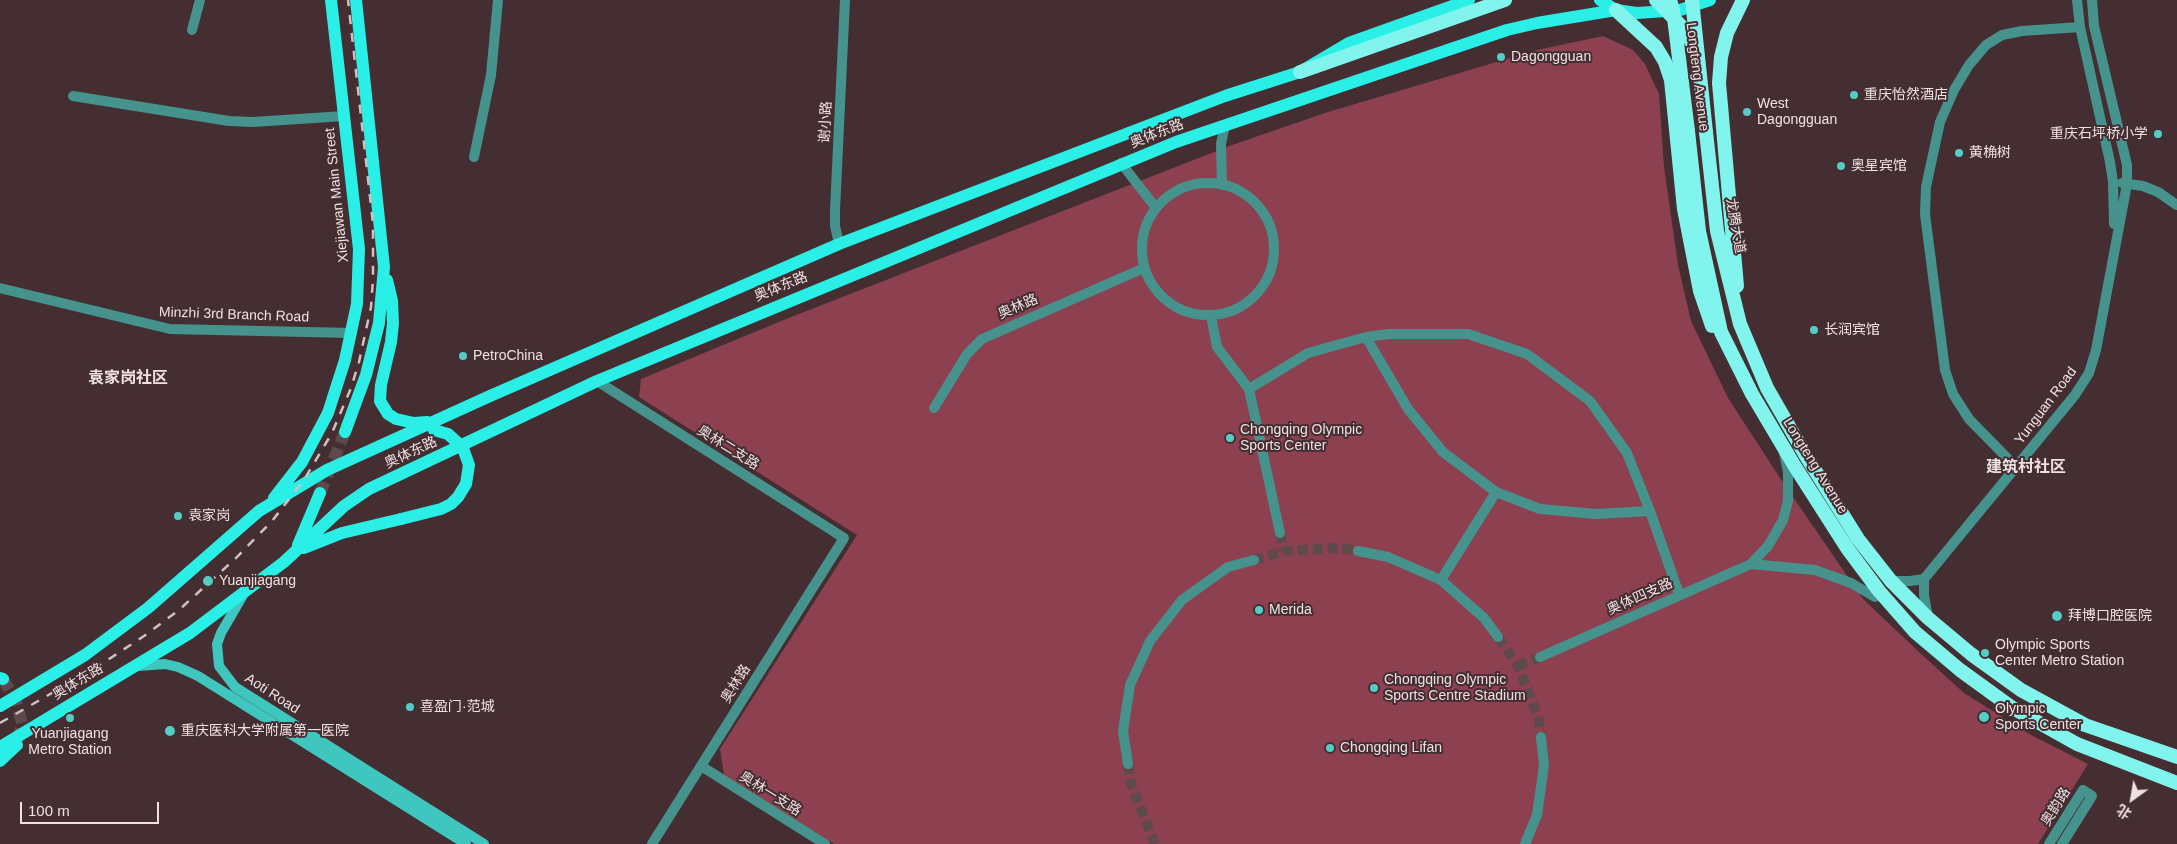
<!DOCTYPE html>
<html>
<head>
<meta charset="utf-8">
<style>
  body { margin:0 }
  #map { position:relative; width:2177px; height:844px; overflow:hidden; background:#442e31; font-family:Helvetica,"Noto Sans SC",sans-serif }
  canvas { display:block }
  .north { position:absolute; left:2107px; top:774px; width:50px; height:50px; -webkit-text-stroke:4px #442e31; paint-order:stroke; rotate:212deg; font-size:14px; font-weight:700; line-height:20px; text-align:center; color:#efe0e2 }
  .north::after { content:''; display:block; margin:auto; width:18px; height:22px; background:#efe0e2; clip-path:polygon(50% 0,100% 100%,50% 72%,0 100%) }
  .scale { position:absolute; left:20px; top:802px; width:139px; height:22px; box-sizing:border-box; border:2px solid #efe0e2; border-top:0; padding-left:6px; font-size:15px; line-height:18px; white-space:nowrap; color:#efe0e2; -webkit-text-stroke:4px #442e31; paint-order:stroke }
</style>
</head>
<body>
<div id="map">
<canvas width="2177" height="844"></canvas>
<div class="north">北</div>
<div class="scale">100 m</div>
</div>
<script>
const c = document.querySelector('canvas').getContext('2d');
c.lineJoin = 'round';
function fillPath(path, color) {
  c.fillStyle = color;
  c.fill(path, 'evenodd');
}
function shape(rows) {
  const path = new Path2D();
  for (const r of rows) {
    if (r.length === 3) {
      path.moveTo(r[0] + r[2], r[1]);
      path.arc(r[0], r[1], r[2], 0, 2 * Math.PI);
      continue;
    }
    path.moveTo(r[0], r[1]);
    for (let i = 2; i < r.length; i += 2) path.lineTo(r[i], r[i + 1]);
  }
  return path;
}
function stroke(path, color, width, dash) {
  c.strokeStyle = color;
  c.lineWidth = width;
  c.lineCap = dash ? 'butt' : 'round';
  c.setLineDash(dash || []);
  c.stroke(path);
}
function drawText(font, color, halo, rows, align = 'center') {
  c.font = font + ' Helvetica,"Noto Sans SC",sans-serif';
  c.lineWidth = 4;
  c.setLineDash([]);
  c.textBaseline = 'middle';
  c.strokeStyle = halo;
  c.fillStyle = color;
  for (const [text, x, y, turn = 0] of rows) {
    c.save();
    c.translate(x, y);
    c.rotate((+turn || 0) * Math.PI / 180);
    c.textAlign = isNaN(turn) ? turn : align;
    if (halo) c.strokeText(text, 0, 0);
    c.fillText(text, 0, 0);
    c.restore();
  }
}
fillPath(shape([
  [1603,36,1633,50,1645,64,1659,94,1664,167,1678,265,1691,321,1728,398,1780,478,1863,599,1919,652,1964,693,2031,735,2088,764,2038,844,834,844,724,775,720,749,857,535,639,397,641,379,786,319,1232,145,1328,112,1537,50]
]), '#8d404f');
stroke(shape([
  [1280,533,1284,551],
  [1254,560,1284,551,1338,548,1358,551],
  [1498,637,1518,666,1539,720,1541,737],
  [1518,666,1540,657],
  [1128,764,1131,784,1155,844]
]), '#5e494c', 10, [10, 5]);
stroke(shape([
  [320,493,345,432],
  [3,679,15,699,22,723,18,742]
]), '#5e494c', 12, [12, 6]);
stroke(shape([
  [192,30,200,0],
  [73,96,229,121,253,122,344,116],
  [474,157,491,75,498,0],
  [1121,163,1156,208],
  [1208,249,66],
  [1222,185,1221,144,1225,125],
  [0,288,170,329,352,333],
  [1211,316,1217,347,1249,389,1280,533],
  [1366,337,1408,409,1443,452,1496,492,1540,509,1596,514,1650,511],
  [597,381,844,538,652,844],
  [1249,389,1308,353,1366,337,1389,334,1468,334,1527,354,1590,401,1627,453,1650,511,1679,594],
  [934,408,967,354,982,339,1144,268],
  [1784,453,1788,472,1788,501,1783,520,1768,546,1751,564,1815,570,1851,583,1875,597],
  [2016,467,1969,419,1953,394,1945,370,1925,214,1926,187,1940,122,1954,90,1969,65,1986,45,2002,35,2022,31,2080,27],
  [1358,551,1388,557,1441,580,1484,618,1498,637],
  [1441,580,1496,492],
  [1540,657,1751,564],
  [1128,764,1123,731,1130,685,1150,641,1182,600,1228,567,1254,560],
  [701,766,825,844],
  [1525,844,1537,815,1544,765,1541,737],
  [2049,844,2083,790,2092,796,2062,844]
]), '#46928d', 10);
stroke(shape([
  [2077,0,2080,27,2110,162,2113,182,2114,224],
  [2122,183,2143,186,2158,192,2177,205],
  [839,244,835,226,835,210,845,0],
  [1924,579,2075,395,2089,373,2096,350,2127,184,2127,165,2094,26,2092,0],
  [1891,581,1910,581,1924,579,1924,595,1928,618]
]), '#46928d', 10);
stroke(shape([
  [243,595,221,633,217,644,219,666,235,687,484,844],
  [138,666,165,664,178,667,198,676,466,844]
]), '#3fc6bf', 10);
stroke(shape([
  [1600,0,1616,10,1637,13,1680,10,1710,0],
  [387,280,392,301,393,323,391,342,381,385,380,401,388,414,396,419,414,423,427,422],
  [345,432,366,375,379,323,384,267,356,0],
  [274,498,302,462,328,413,345,360,357,304,359,249,331,0],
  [298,545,320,493],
  [304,548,342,533,401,519],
  [0,678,3,679],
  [0,706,85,655,148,608,259,511,327,470,490,396,839,244,1225,96,1300,72,1349,43,1469,0],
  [0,747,190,633,284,562,344,506,369,489,597,381,1176,142,1507,30,1537,23,1616,10],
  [0,761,17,745]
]), '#2aefe6', 12);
stroke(shape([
  [1616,10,1656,47,1665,62,1671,80,1684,209,1700,291,1712,326],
  [1300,72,1505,0],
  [1688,131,1699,231,1721,332,1752,394,1794,465,1847,548,1879,591,1915,632,1960,670,2011,707,2077,744,2177,783],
  [1706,132,1717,231,1740,324,1767,388,1806,456,1858,539,1891,581,1928,618,1971,654,2021,690,2085,725,2177,757],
  [1737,286,1719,83,1721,57,1727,33,1743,0]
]), '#81f4ee', 14);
stroke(shape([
  [0,723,97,667,144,636,179,610,236,558,272,521,304,480,332,433,351,388,359,362,371,307,373,279,373,224,348,0]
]), '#d0c0c2', 2.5, [9, 9]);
stroke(shape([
  [401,519,441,509,451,504,458,497,466,484,469,465,464,451,459,444,448,434,434,430]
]), '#2aefe6', 12);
stroke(shape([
  [1656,0,1685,30,1695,48],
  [1670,0,1673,10,1688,131],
  [1692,0,1706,132]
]), '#81f4ee', 14);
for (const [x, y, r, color] of [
  [1501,57,5,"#54cdc6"],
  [1854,95,5,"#54cdc6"],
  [1747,112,5,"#54cdc6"],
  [2158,134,5,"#54cdc6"],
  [1959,153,5,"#54cdc6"],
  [1841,166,5,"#54cdc6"],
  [1814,330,5,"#54cdc6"],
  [463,356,5,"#54cdc6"],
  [1230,438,5,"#54cdc6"],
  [178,516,5,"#54cdc6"],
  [208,581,6,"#54cdc6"],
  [1259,610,5,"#54cdc6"],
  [2057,616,6,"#54cdc6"],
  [1985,653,5,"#54cdc6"],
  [1374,688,5,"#54cdc6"],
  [410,707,5,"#54cdc6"],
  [1984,717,6,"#54cdc6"],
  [70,718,5,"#54cdc6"],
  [170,731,6,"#54cdc6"],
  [1330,748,5,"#54cdc6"]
]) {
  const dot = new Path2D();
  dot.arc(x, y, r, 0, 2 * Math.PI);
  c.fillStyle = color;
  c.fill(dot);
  stroke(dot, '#442e31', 2);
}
drawText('14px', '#efe0e2', '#442e31', [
  ["Dagongguan",1511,57],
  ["重庆怡然酒店",1864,95],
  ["West",1757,104],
  ["Dagongguan",1757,120],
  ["重庆石坪桥小学",2148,134,"right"],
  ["黄桷树",1969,153],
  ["奥星宾馆",1851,166],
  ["长润宾馆",1824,330],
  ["PetroChina",473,356],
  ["Chongqing Olympic",1240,430],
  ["Sports Center",1240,446],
  ["袁家岗",188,516],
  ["Yuanjiagang",219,581],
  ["Merida",1269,610],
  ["拜博口腔医院",2068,616],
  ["Olympic Sports",1995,645],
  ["Center Metro Station",1995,661],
  ["Chongqing Olympic",1384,680],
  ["Sports Centre Stadium",1384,696],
  ["喜盈门·范城",420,707],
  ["Olympic",1995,709],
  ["Sports Center",1995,725],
  ["重庆医科大学附属第一医院",181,731],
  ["Yuanjiagang",70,734,"center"],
  ["Metro Station",70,750,"center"],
  ["Chongqing Lifan",1340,748]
], 'left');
drawText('14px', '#efe0e2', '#442e31', [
  ["Longteng Avenue",1697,77,83],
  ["谢小路",826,122,-87],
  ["奥体东路",1157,134,-21],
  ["Xiejiawan Main Street",337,195,-96],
  ["龙腾大道",1735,226,80],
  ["奥体东路",781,287,-22],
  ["奥林路",1018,307,-23],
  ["Minzhi 3rd Branch Road",234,315,2],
  ["Yunguan Road",2046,406,-53],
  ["奥林二支路",728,448,32],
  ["奥体东路",411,453,-25],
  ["Longteng Avenue",1815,466,58],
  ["奥体四支路",1640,597,-24],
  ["奥体东路",78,682,-31],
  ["奥林路",736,684,-58],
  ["Aoti Road",272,694,33],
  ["奥林一支路",770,794,32],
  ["奥韵路",2056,807,-58]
]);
drawText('bold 16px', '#efe0e2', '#442e31', [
  ["袁家岗社区",128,379],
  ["建筑村社区",2026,468]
]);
</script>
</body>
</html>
